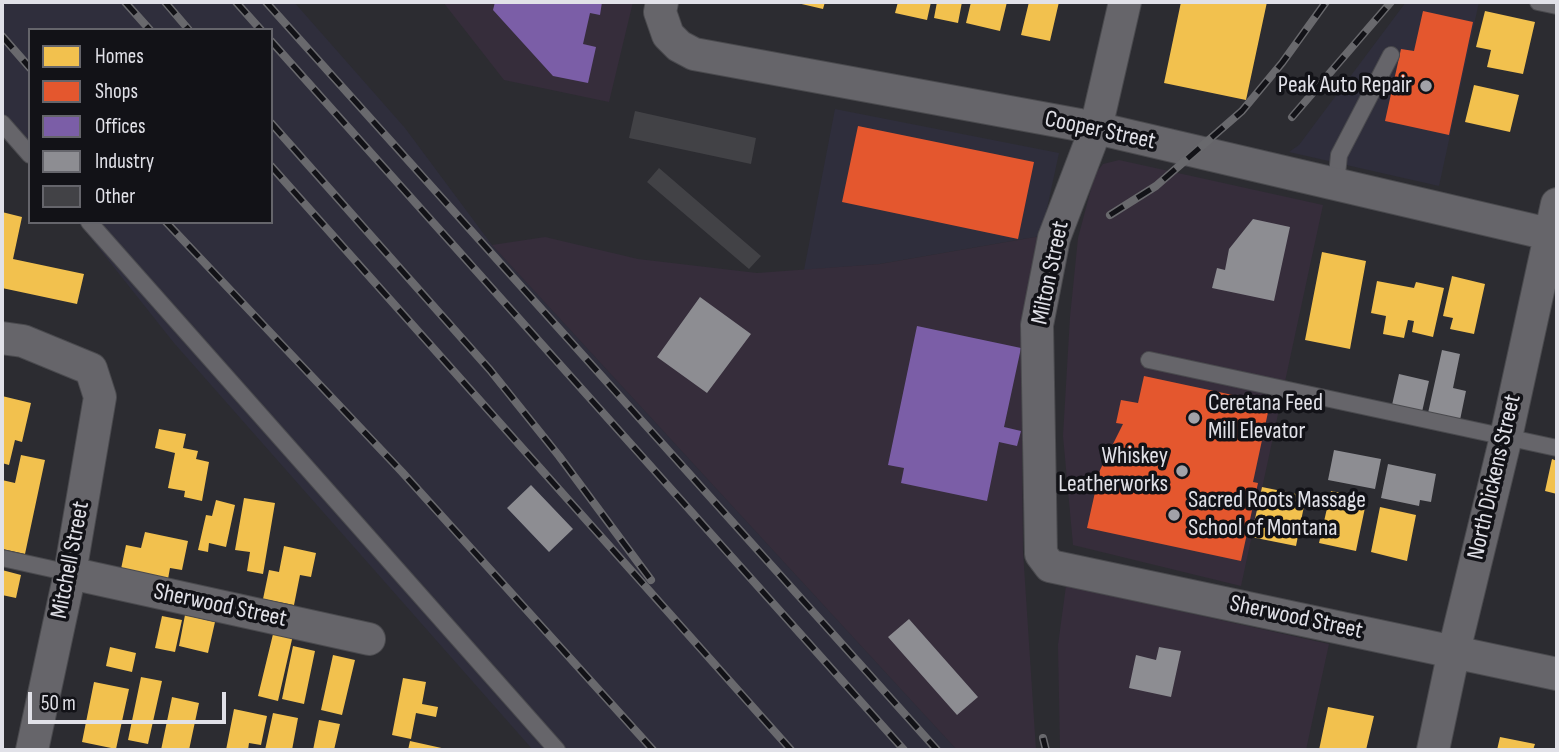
<!DOCTYPE html>
<html>
<head>
<meta charset="utf-8">
<style>
  body { margin:0 }
  #map { position:relative; width:1559px; height:752px; overflow:hidden; background:#2c2c31; font-family:"Sofia Sans Condensed",sans-serif }
  canvas { display:block }
  .frame { position:absolute; inset:0; border:4px solid #e1e1e8; pointer-events:none }
  .legend { position:absolute; left:28px; top:28px; width:245px; height:196px; box-sizing:border-box; background:#121217; border:2px solid #65656b; margin:0; padding:9px 12px; list-style:none; font-size:21px; color:#e1e1e8 }
  .legend li { display:flex; align-items:center; gap:14px; height:35px }
  .legend b { width:35px; border:2px solid #65656b }
  .scale { position:absolute; left:28px; top:692px; width:198px; height:32px; box-sizing:border-box; border:4px solid #e1e1e8; border-top:0; padding-left:9px; font-size:21px; line-height:24px; white-space:nowrap; color:#e1e1e8; -webkit-text-stroke:5px #121217; paint-order:stroke }
</style>
</head>
<body>
<div id="map">
<canvas width="1559" height="752"></canvas>
<div class="frame"></div>
<ul class="legend">
<li><b style="height:19px;background:#f2c14e"></b>Homes</li>
<li><b style="height:19px;background:#e4572e"></b>Shops</li>
<li><b style="height:19px;background:#7b5ea7"></b>Offices</li>
<li><b style="height:19px;background:#8d8d92"></b>Industry</li>
<li><b style="height:19px;background:#424246"></b>Other</li>
</ul>
<div class="scale">50 m</div>
</div>
<script>
const ctx = document.querySelector('canvas').getContext('2d');
ctx.lineJoin = 'round';
function fill(path, color) {
  ctx.fillStyle = color;
  ctx.fill(path, 'evenodd');
}
function poly(rows) {
  const path = new Path2D();
  for (const r of rows) {
    path.moveTo(r[0], r[1]);
    for (let i = 2; i < r.length; i += 2) path.lineTo(r[i], r[i + 1]);
  }
  return path;
}
function trace(path, color, width, dash) {
  ctx.strokeStyle = color;
  ctx.lineWidth = width;
  ctx.lineCap = dash ? 'butt' : 'round';
  ctx.setLineDash(dash || []);
  ctx.stroke(path);
}
function write(font, color, halo, rows, align = 'center') {
  ctx.font = font + ' "Sofia Sans Condensed",sans-serif';
  ctx.lineWidth = 7;
  ctx.setLineDash([]);
  ctx.textBaseline = 'middle';
  ctx.strokeStyle = halo;
  ctx.fillStyle = color;
  for (const [text, x, y, turn = 0] of rows) {
    ctx.save();
    ctx.translate(x, y);
    ctx.rotate((+turn || 0) * Math.PI / 180);
    ctx.textAlign = isNaN(turn) ? turn : align;
    if (halo) ctx.strokeText(text, 0, 0);
    ctx.fillText(text, 0, 0);
    ctx.restore();
  }
}
fill(poly([
  [2,2,294,2,405,128,492,245,957,750,533,750,174,343,78,222,271,222,271,30,30,30,30,161,2,125],
  [1406,2,1479,2,1439,186,1289,152,1299,145],
  [835,109,1059,153,1041,236,880,264,804,270]
]), '#2f2e3c');
fill(poly([
  [443,2,633,2,609,102,504,80],
  [1119,160,1323,205,1241,586,1073,545,1063,436,1070,317,1078,238,1095,174,1103,164],
  [1041,236,1021,322,1023,551,1036,750,957,750,492,245,545,237,638,259,757,273,880,264],
  [1066,586,1329,644,1306,750,1060,750,1058,645]
]), '#362d3b');
fill(poly([
  [793,2,825,2,823,9],
  [898,2,931,2,927,20,895,13],
  [937,2,962,2,958,23,934,18],
  [971,2,1007,2,1000,31,966,23],
  [1029,2,1059,2,1050,41,1021,35],
  [1181,2,1267,2,1246,100,1164,83],
  [1485,11,1535,22,1523,74,1487,67,1491,50,1476,47],
  [1474,85,1519,95,1510,132,1465,122],
  [2,212,22,217,13,259,84,274,77,304,2,288],
  [1322,252,1366,261,1350,349,1305,340],
  [1452,276,1485,284,1474,334,1450,329,1453,318,1443,316],
  [1377,281,1414,288,1416,282,1444,288,1433,337,1412,332,1414,321,1408,320,1404,338,1383,334,1386,316,1371,313],
  [2,396,31,403,22,442,15,440,9,465,2,463],
  [159,429,186,434,183,448,198,451,196,459,209,462,202,501,184,497,185,491,168,488,175,453,155,448],
  [21,455,45,460,25,554,2,549,2,480,15,483],
  [1552,459,1557,461,1557,494,1545,491],
  [1262,487,1306,496,1296,546,1251,537],
  [1331,491,1367,498,1356,551,1319,543],
  [244,498,275,503,263,574,247,571,250,552,235,550],
  [216,500,235,505,226,547,209,543,208,552,198,550,206,515,212,516],
  [1380,507,1416,515,1407,561,1371,552],
  [145,532,188,541,182,570,170,568,168,579,121,569,126,545,141,548],
  [284,546,316,553,311,577,300,575,294,605,263,599,269,570,279,572],
  [2,570,21,575,16,598,2,595],
  [185,615,215,622,208,653,179,646],
  [162,616,182,620,175,652,155,648],
  [274,630,293,635,278,701,258,696],
  [293,646,315,651,304,704,282,699],
  [110,647,136,653,132,672,106,666],
  [333,655,355,660,342,715,321,710],
  [141,677,162,681,148,744,128,740],
  [403,678,426,682,422,704,438,707,436,717,416,713,411,739,392,735],
  [94,682,129,689,116,749,82,742],
  [172,697,199,703,189,750,161,750],
  [1328,707,1374,716,1366,750,1319,750],
  [234,709,267,716,261,745,249,743,248,750,226,750],
  [273,713,298,718,292,750,265,750],
  [319,720,340,724,334,750,313,750],
  [1500,737,1535,744,1533,750,1497,750],
  [410,741,446,749,446,750,408,750]
]), '#f2c14e');
fill(poly([
  [1423,11,1473,22,1449,135,1385,121,1401,49,1414,51],
  [858,126,1034,162,1018,239,842,202],
  [1144,376,1270,403,1253,482,1258,483,1241,561,1087,528,1100,470,1123,424,1116,423,1121,400,1138,403]
]), '#e4572e');
fill(poly([
  [495,2,602,2,600,15,590,13,583,44,596,47,588,83,553,76,493,10],
  [917,326,1021,348,1004,427,1021,431,1017,446,999,442,987,501,901,483,904,468,888,465]
]), '#7b5ea7');
fill(poly([
  [1253,219,1290,227,1274,301,1212,288,1217,268,1225,270,1229,249],
  [700,297,751,334,707,393,657,357],
  [1442,350,1460,354,1453,388,1466,391,1460,420,1428,413],
  [1399,374,1429,381,1422,412,1392,405],
  [1334,450,1381,459,1375,489,1328,480],
  [1388,464,1436,474,1431,502,1420,500,1419,506,1381,498],
  [531,485,573,529,549,552,507,508],
  [909,619,978,697,957,715,888,637],
  [1159,647,1181,651,1171,697,1129,688,1136,655,1156,660]
]), '#8d8d92');
fill(poly([
  [635,111,756,138,751,164,629,138],
  [659,168,761,256,749,269,647,182]
]), '#424246');
const lane = poly([
  [1538,2,1557,6],
  [2,123,30,155],
  [1336,185,1339,155,1391,55],
  [89,222,557,750],
  [1149,360,1557,448],
  [2,558,70,573]
]);
const street = poly([
  [662,2,660,12,668,35,679,46,694,54,1096,128,1557,236],
  [1125,2,1096,128,1054,238,1037,325,1041,554,1050,566,1557,674],
  [2,338,23,341,91,369,100,397,70,573,32,750],
  [70,573,369,639],
  [1433,750,1454,651,1506,437,1557,204]
]);
trace(lane, '#4a4a4e', 18);
trace(street, '#4a4a4e', 34);
trace(lane, '#66656a', 16);
trace(street, '#66656a', 32);
const rail = poly([
  [125,2,150,30],
  [165,2,189,30],
  [236,2,261,30],
  [266,2,937,750],
  [2,36,30,68],
  [271,41,904,750],
  [1292,117,1391,2],
  [271,123,490,370,559,456,651,580],
  [271,166,791,750],
  [1110,215,1156,186,1242,111,1282,63,1326,2],
  [166,222,402,472,653,750],
  [1043,738,1046,750]
]);
trace(rail, '#69696d', 8);
trace(rail, '#121217', 5, [16]);
for (const [x, y, r, color] of [
  [1426,86,7,"#a2a2a8"],
  [1194,418,7,"#a2a2a8"],
  [1182,471,7,"#a2a2a8"],
  [1174,515,7,"#a2a2a8"]
]) {
  const dot = new Path2D();
  dot.arc(x, y, r, 0, 2 * Math.PI);
  ctx.fillStyle = color;
  ctx.fill(dot);
  trace(dot, '#121217', 2.5);
}
write('24px', '#e1e1e8', '#121217', [
  ["Peak Auto Repair",1412,86],
  ["Ceretana Feed",1208,404,"left"],
  ["Mill Elevator",1208,432,"left"],
  ["Whiskey",1168,457],
  ["Leatherworks",1168,485],
  ["Sacred Roots Massage",1188,501,"left"],
  ["School of Montana",1188,529,"left"]
], 'right');
write('24px', '#e1e1e8', '#121217', [
  ["Cooper Street",1100,131,12],
  ["Milton Street",1051,273,-78],
  ["North Dickens Street",1495,477,-77],
  ["Mitchell Street",71,560,-79],
  ["Sherwood Street",220,606,12],
  ["Sherwood Street",1296,618,12]
]);
</script>
</body>
</html>
